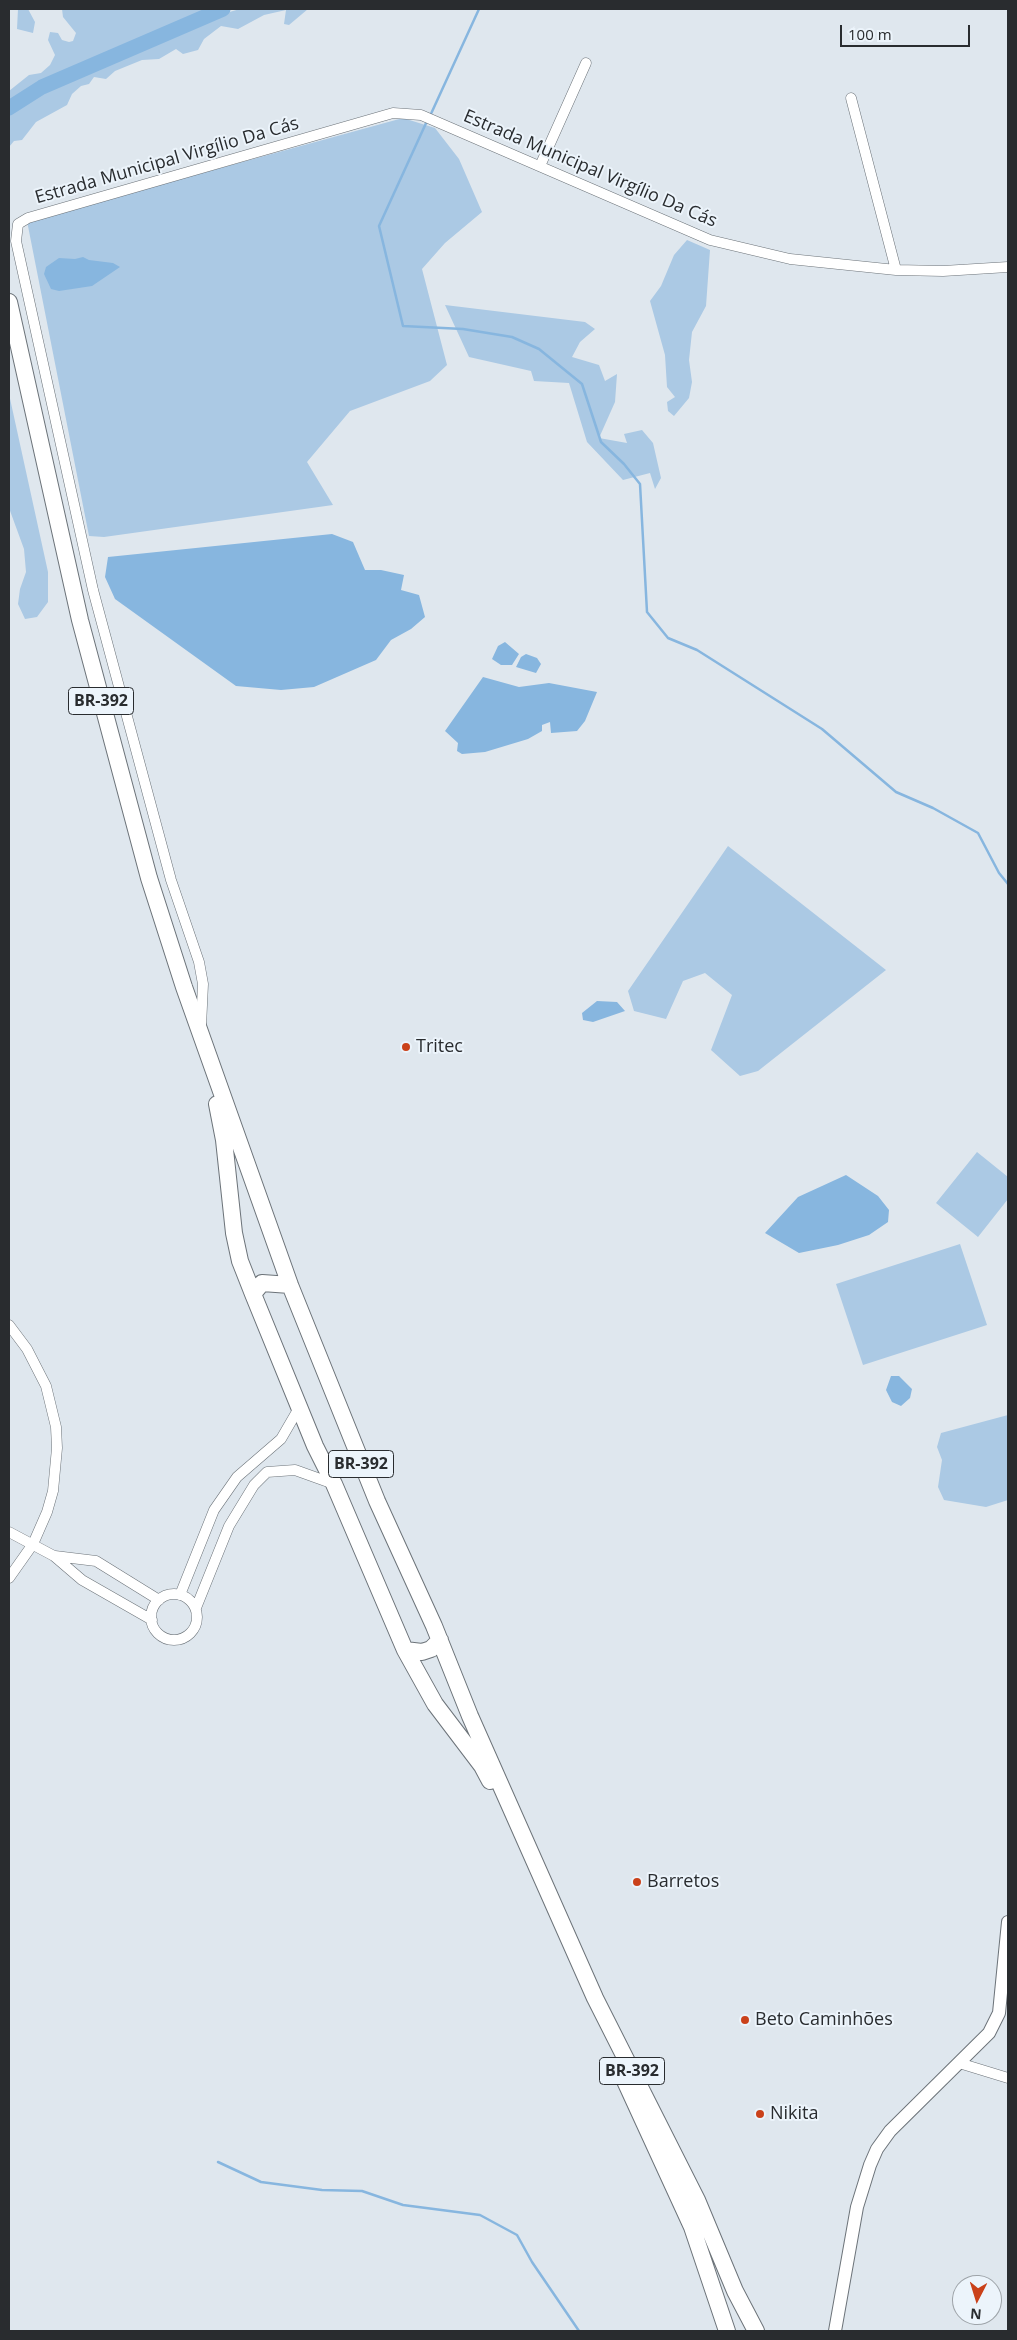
<!DOCTYPE html>
<html>
<head>
<meta charset="utf-8">
<style>
  body { margin:0 }
  #map { position:relative; width:1017px; height:2340px; overflow:hidden; background:#dfe7ee; font-family:"Open Sans",sans-serif }
  canvas { display:block }
  .frame { position:absolute; inset:0; border:10px solid #292c2f; pointer-events:none }
  .north { position:absolute; left:952px; top:2275px; width:50px; height:50px; box-sizing:border-box; background:#ecf4fb; border:1px solid #9ea4a9; border-radius:50%; rotate:185deg; font-size:14px; font-weight:700; line-height:20px; text-align:center; color:#292c2f }
  .north::after { content:''; display:block; margin:auto; width:18px; height:22px; background:#ca411a; clip-path:polygon(50% 0,100% 100%,50% 72%,0 100%) }
  .scale { position:absolute; left:840px; top:25px; width:130px; height:22px; box-sizing:border-box; border:2px solid #292c2f; border-top:0; padding-left:6px; font-size:15px; line-height:18px; white-space:nowrap; color:#292c2f; -webkit-text-stroke:4px #ecf4fb; paint-order:stroke }
</style>
</head>
<body>
<div id="map">
<canvas width="1017" height="2340"></canvas>
<div class="frame"></div>
<div class="north">N</div>
<div class="scale">100 m</div>
</div>
<script>
const ctx = document.querySelector('canvas').getContext('2d');
ctx.lineJoin = 'round';
function fill(path, color) {
  ctx.fillStyle = color;
  ctx.fill(path, 'evenodd');
}
function poly(rows) {
  const path = new Path2D();
  for (const r of rows) {
    if (r.length === 3) {
      path.moveTo(r[0] + r[2], r[1]);
      path.arc(r[0], r[1], r[2], 0, 2 * Math.PI);
      continue;
    }
    path.moveTo(r[0], r[1]);
    for (let i = 2; i < r.length; i += 2) path.lineTo(r[i], r[i + 1]);
  }
  return path;
}
function trace(path, color, width, dash) {
  ctx.strokeStyle = color;
  ctx.lineWidth = width;
  ctx.lineCap = dash ? 'butt' : 'round';
  ctx.setLineDash(dash || []);
  ctx.stroke(path);
}
function write(font, color, halo, rows, align = 'center') {
  ctx.font = font + ' "Open Sans",sans-serif';
  ctx.lineWidth = 4;
  ctx.setLineDash([]);
  ctx.textBaseline = 'middle';
  ctx.strokeStyle = halo;
  ctx.fillStyle = color;
  for (const [text, x, y, turn = 0] of rows) {
    ctx.save();
    ctx.translate(x, y);
    ctx.rotate((+turn || 0) * Math.PI / 180);
    ctx.textAlign = isNaN(turn) ? turn : align;
    if (halo) ctx.strokeText(text, 0, 0);
    ctx.fillText(text, 0, 0);
    ctx.restore();
  }
}
fill(poly([
  [18,9,28,9,35,22,33,33,17,29],
  [62,9,203,9,205,15,212,17,240,9,308,9,289,25,284,24,286,10,264,15,238,29,221,26,204,39,198,50,183,54,176,49,159,59,142,60,115,71,106,79,94,77,89,84,81,86,72,94,67,105,36,122,22,140,14,141,9,147,9,91,29,75,41,73,50,65,55,55,48,40,50,32,58,33,62,40,69,42,73,41,76,33,63,17],
  [403,118,435,128,459,159,482,212,445,243,422,269,447,365,430,381,350,411,307,462,333,505,104,537,89,536,27,221],
  [687,240,710,250,706,306,692,332,689,360,692,382,689,398,674,416,668,411,667,402,675,397,667,387,665,355,650,301,661,286,674,255],
  [445,305,585,322,595,329,580,342,572,357,599,365,605,381,617,374,615,402,599,438,627,443,624,434,642,430,653,443,661,478,655,489,650,473,623,480,587,442,569,383,534,381,531,371,469,357],
  [9,394,48,572,48,602,37,617,25,619,18,604,20,589,26,572,24,549,9,508],
  [728,846,886,970,758,1071,740,1076,711,1050,732,995,705,973,683,981,666,1019,634,1011,628,991],
  [977,1152,1008,1177,1008,1199,978,1237,936,1203],
  [960,1244,987,1325,863,1365,836,1284],
  [1008,1415,1008,1500,986,1507,944,1500,938,1487,942,1460,937,1447,941,1433]
]), '#abc9e4');
fill(poly([
  [83,257,89,260,113,263,120,267,92,286,59,291,51,289,44,274,46,267,59,258,75,259],
  [332,534,353,542,365,570,381,570,404,575,401,590,419,595,425,617,411,629,391,640,376,660,314,687,281,690,236,686,115,599,105,577,108,557],
  [505,642,519,654,512,665,501,665,492,659,498,646],
  [526,654,537,658,541,664,536,673,516,667,521,657],
  [483,677,519,687,549,683,597,692,585,721,577,731,551,733,550,722,542,725,542,731,528,739,485,752,462,754,457,751,458,743,445,731],
  [597,1001,617,1002,625,1011,593,1022,583,1020,582,1013],
  [846,1175,878,1196,889,1210,888,1222,869,1235,838,1245,799,1253,765,1233,798,1197],
  [891,1376,899,1376,912,1389,910,1398,901,1406,892,1402,886,1390]
]), '#87b6df');
trace(poly([
  [430,116,479,9],
  [427,121,379,226,403,326,463,329,512,337,539,349,582,384,601,442,624,464,640,484,647,612,668,638,697,650,822,729,896,792,933,808,978,833,999,873,1008,884],
  [218,2162,261,2182,322,2190,362,2191,403,2205,480,2215,517,2235,532,2262,579,2331]
]), '#87b6df', 2.5);
trace(poly([
  [9,108,42,87,223,9]
]), '#87b6df', 15);
const minor = poly([
  [851,98,896,270],
  [540,166,586,63],
  [201,1026,203,984,199,962,171,880,93,590,16,241,18,224,28,218,393,113,421,115,710,240,790,259,896,270,943,271,1008,267],
  [9,1325,27,1349,46,1386,56,1427,57,1448,53,1491,47,1512,33,1544,9,1578],
  [9,1532,54,1556,82,1580,152,1620],
  [55,1556,96,1561,159,1600],
  [174,1617,23],
  [180,1595,214,1510,237,1477,281,1439,299,1408],
  [196,1608,229,1526,254,1485,267,1472,295,1470,334,1484],
  [959,2063,1008,2078]
]);
const tertiary = poly([
  [835,2331,857,2207,870,2165,877,2149,890,2131,989,2033,999,2013,1008,1922]
]);
const trunk = poly([
  [9,302,80,620,149,878,184,987,290,1285,377,1501,434,1626,470,1716,595,1998,697,2200,735,2291,756,2331],
  [217,1104,224,1140,234,1233,240,1261,253,1294,315,1446,334,1484,405,1650,435,1704,482,1766,490,1781],
  [253,1294,262,1283,290,1285],
  [405,1650,422,1652,431,1649,440,1640],
  [625,2081,692,2227,727,2331]
]);
trace(minor, '#6c7379', 11);
trace(tertiary, '#6c7379', 14);
trace(trunk, '#6c7379', 18);
trace(minor, '#fff', 10);
trace(tertiary, '#fff', 12);
trace(trunk, '#fff', 16);
for (const [x, y, r, color] of [
  [406,1047,5,"#ca411a"],
  [637,1882,5,"#ca411a"],
  [745,2020,5,"#ca411a"],
  [760,2114,5,"#ca411a"]
]) {
  const dot = new Path2D();
  dot.arc(x, y, r, 0, 2 * Math.PI);
  ctx.fillStyle = color;
  ctx.fill(dot);
  trace(dot, '#ecf4fb', 2);
}
for (const [x, y, w] of [
  [101,701,65],
  [361,1464,65],
  [632,2071,65]
]) {
  const box = new Path2D();
  box.roundRect(x - w / 2, y - 13.5, w, 27, 4);
  ctx.fillStyle = '#ecf4fb';
  ctx.fill(box);
  trace(box, '#292c2f', 1);
}
write('bold 16px', '#292c2f', null, [
  ["BR-392",101,701],
  ["BR-392",361,1464],
  ["BR-392",632,2071]
]);
write('18px', '#292c2f', '#ecf4fb', [
  ["Estrada Municipal Virgílio Da Cás",167,161,-16],
  ["Estrada Municipal Virgílio Da Cás",590,169,23]
]);
write('18px', '#292c2f', '#ecf4fb', [
  ["Tritec",416,1047],
  ["Barretos",647,1882],
  ["Beto Caminhões",755,2020],
  ["Nikita",770,2114]
], 'left');
</script>
</body>
</html>
